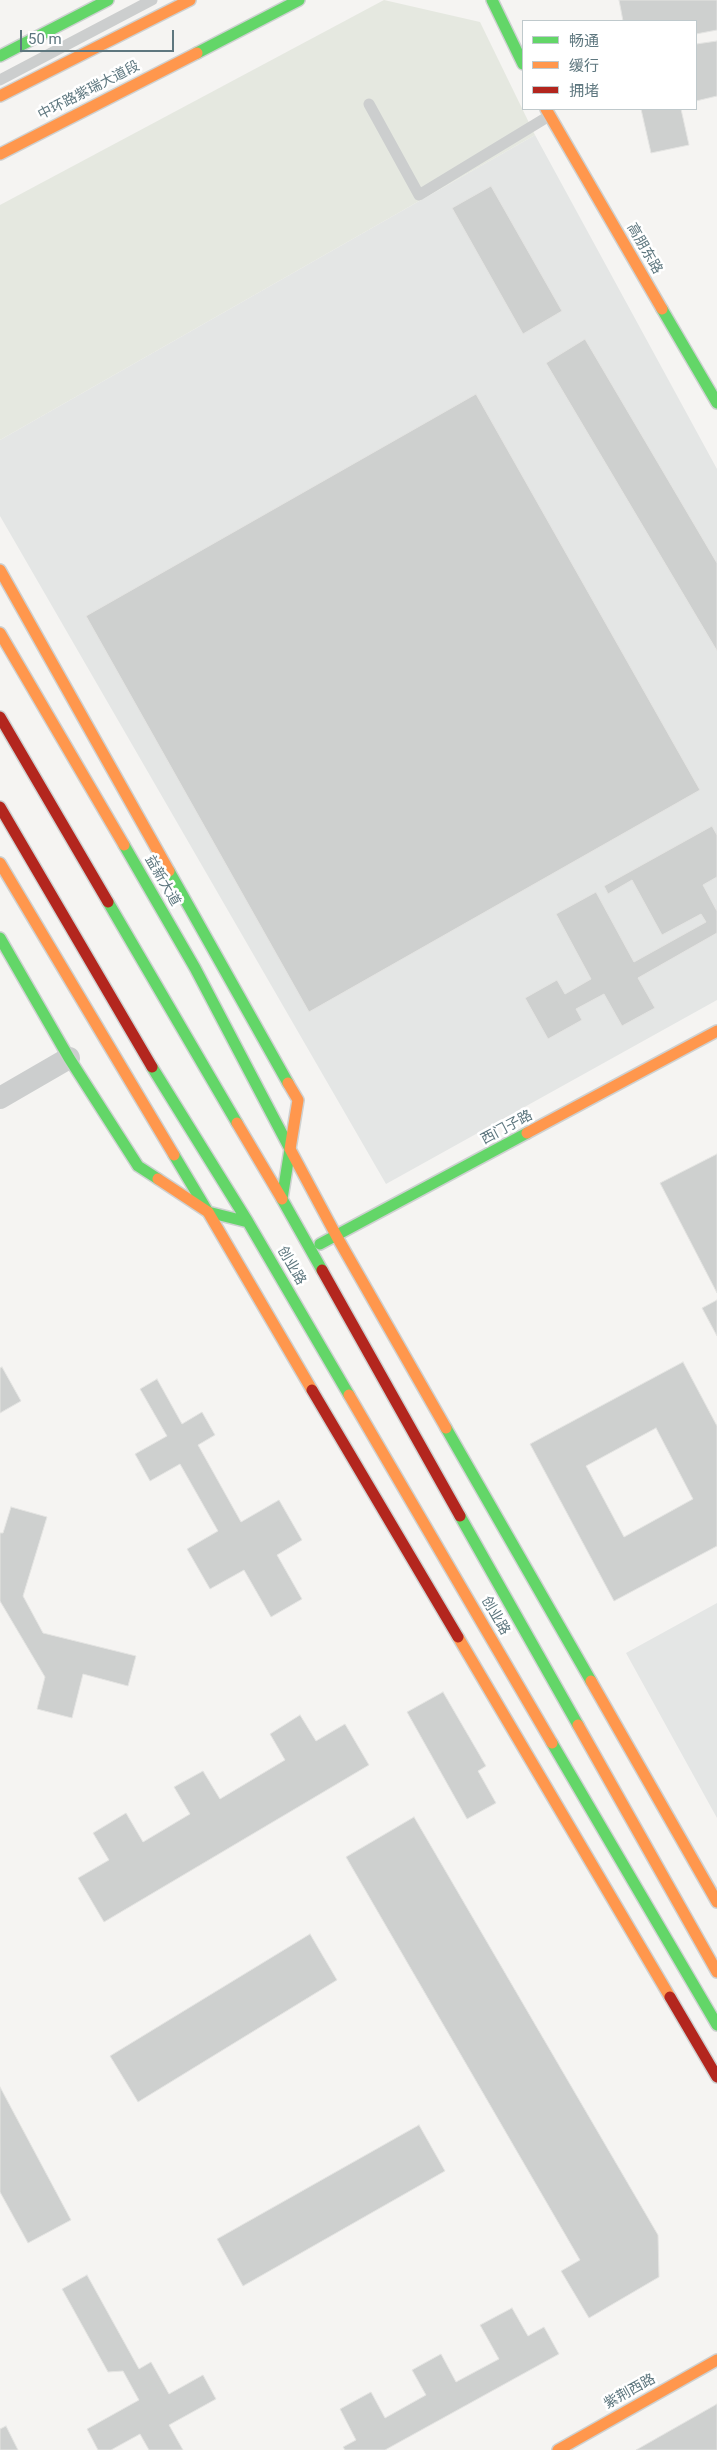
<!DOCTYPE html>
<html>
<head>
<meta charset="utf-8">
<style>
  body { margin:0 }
  #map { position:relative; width:717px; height:2450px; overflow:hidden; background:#f5f4f2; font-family:Roboto,"Noto Sans SC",sans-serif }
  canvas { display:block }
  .legend { position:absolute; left:522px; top:20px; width:175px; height:90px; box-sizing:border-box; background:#fff; border:1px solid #bfc9cc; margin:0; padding:6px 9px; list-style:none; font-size:15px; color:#5e777f }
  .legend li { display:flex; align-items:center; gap:10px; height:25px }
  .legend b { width:25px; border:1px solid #bfc9cc }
  .scale { position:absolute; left:20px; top:30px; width:154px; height:22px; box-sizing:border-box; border:2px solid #5e777f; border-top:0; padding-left:6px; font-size:15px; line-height:18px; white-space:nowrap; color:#5e777f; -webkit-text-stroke:4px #fff; paint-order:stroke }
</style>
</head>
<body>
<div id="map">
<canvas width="717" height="2450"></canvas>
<ul class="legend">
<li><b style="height:6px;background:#63d668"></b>畅通</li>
<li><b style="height:6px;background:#ff974d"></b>缓行</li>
<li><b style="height:6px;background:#b3261e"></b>拥堵</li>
</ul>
<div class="scale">50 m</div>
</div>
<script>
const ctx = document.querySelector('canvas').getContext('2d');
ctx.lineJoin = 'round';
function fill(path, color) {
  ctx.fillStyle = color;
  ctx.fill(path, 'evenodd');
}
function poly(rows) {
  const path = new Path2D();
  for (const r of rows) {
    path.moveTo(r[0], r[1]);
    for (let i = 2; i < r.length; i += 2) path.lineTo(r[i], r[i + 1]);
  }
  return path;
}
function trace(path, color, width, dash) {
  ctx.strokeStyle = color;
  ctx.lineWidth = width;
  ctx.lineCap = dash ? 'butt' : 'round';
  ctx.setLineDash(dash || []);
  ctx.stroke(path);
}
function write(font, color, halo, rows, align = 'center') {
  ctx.font = font + ' Roboto,"Noto Sans SC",sans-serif';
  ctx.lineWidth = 5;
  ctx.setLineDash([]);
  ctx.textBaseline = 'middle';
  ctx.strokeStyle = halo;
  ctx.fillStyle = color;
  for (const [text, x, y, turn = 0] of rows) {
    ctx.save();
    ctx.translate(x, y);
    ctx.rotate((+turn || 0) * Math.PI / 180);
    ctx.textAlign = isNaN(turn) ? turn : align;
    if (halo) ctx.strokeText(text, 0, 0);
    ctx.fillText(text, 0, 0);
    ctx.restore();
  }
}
fill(poly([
  [535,135,717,469,717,1000,386,1184,0,516,0,440],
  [717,1603,717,1818,626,1653]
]), '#e4e6e5');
fill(poly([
  [384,0,480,22,535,135,0,440,0,205]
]), '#e5e8e0');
const building = poly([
  [619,0,717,0,717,30,696,34,696,21,623,21,619,0],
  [717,41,717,96,696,101,696,44,717,41],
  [641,109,681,109,689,145,651,153,641,109],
  [491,186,562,311,523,334,452,208,491,186],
  [585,339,717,563,717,651,546,363,585,339],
  [476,394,700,790,309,1012,86,616,476,394],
  [712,826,717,835,717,877,703,885,717,911,717,933,638,978,655,1008,622,1026,604,994,576,1009,582,1020,548,1039,525,998,557,980,565,994,591,979,556,914,596,892,634,962,706,922,701,914,662,935,632,880,608,894,604,886,712,826],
  [717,1154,717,1293,660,1183,717,1154],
  [717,1300,717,1336,702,1308,717,1300],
  [683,1362,717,1426,717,1546,614,1601,530,1444,683,1362],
  [2,1367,21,1401,0,1413,0,1368,2,1367],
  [157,1379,182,1424,202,1412,215,1435,198,1445,241,1522,279,1500,302,1540,277,1555,302,1599,271,1617,244,1570,210,1589,187,1549,218,1531,180,1464,150,1481,135,1454,167,1436,140,1389,157,1379],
  [656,1428,693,1499,624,1537,586,1466,656,1428],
  [11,1507,47,1517,23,1596,43,1633,136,1656,128,1686,83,1674,72,1718,37,1709,45,1677,0,1601,0,1533,3,1533,11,1507],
  [443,1692,486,1766,478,1771,496,1803,467,1819,407,1712,443,1692],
  [300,1715,316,1741,345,1724,369,1765,104,1922,78,1878,109,1860,93,1833,126,1813,143,1842,190,1814,174,1787,203,1771,220,1799,285,1760,270,1734,300,1715],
  [414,1817,658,2235,659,2277,589,2318,561,2271,580,2260,346,1857,414,1817],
  [310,1934,337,1980,138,2102,110,2056,310,1934],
  [0,2087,71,2220,28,2243,0,2192,0,2087],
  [419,2125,445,2171,243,2286,217,2239,419,2125],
  [87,2275,139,2369,151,2362,169,2394,203,2375,216,2399,169,2425,183,2450,149,2450,140,2434,111,2450,98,2450,87,2429,139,2400,123,2371,108,2372,62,2289,87,2275],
  [512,2308,528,2336,544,2327,559,2354,385,2450,345,2450,343,2447,356,2440,340,2409,371,2392,385,2418,426,2395,412,2370,441,2354,456,2382,499,2359,480,2325,512,2308],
  [717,2404,717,2450,636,2450,717,2404],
  [6,2426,18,2450,0,2450,0,2429,6,2426]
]);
fill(building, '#ced0cf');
trace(building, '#e4e4e2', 1);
const fast = poly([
  [492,0,523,64],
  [197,53,299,0],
  [0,56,108,0],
  [662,309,717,403],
  [124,845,195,968,290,1149,282,1199,322,1270],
  [169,871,288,1083],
  [108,902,237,1123],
  [0,938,69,1058,138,1166,158,1179],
  [152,1067,248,1222],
  [174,1155,208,1212,248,1222,349,1395],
  [320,1244,527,1133],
  [446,1428,591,1681],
  [460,1516,578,1725],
  [552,1743,717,2025]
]);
const slow = poly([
  [0,96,190,0],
  [546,109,662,309],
  [0,154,197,53],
  [0,570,169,871],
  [0,633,124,845],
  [0,863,174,1155],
  [288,1083,298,1100,290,1149,337,1237,446,1428],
  [237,1123,282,1199],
  [527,1133,717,1031],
  [158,1179,208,1212,312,1390],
  [349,1395,552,1743],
  [458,1637,670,1997],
  [591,1681,717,1902],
  [578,1725,717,1972],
  [558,2450,717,2360]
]);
const jam = poly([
  [0,717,108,902],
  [0,807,152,1067],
  [322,1270,460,1516],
  [312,1390,458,1637],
  [670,1997,717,2077]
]);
trace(fast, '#ced1d1', 14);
trace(slow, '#ced1d1', 14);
trace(jam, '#ced1d1', 14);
trace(poly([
  [0,80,152,0],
  [369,104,419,195,549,116]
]), '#cccece', 11);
trace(poly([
  [0,1098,69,1058]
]), '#cccece', 22);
trace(fast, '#63d668', 11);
trace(slow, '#ff974d', 11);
trace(jam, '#b3261e', 11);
write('14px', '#5e777f', '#fff', [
  ["中环路紫瑞大道段",89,91,-27],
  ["高朋东路",644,249,60],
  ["益新大道",162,881,60],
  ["西门子路",507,1128,-28],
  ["创业路",291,1266,60],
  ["创业路",495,1616,60],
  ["紫荆西路",630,2392,-29]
]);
</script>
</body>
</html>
